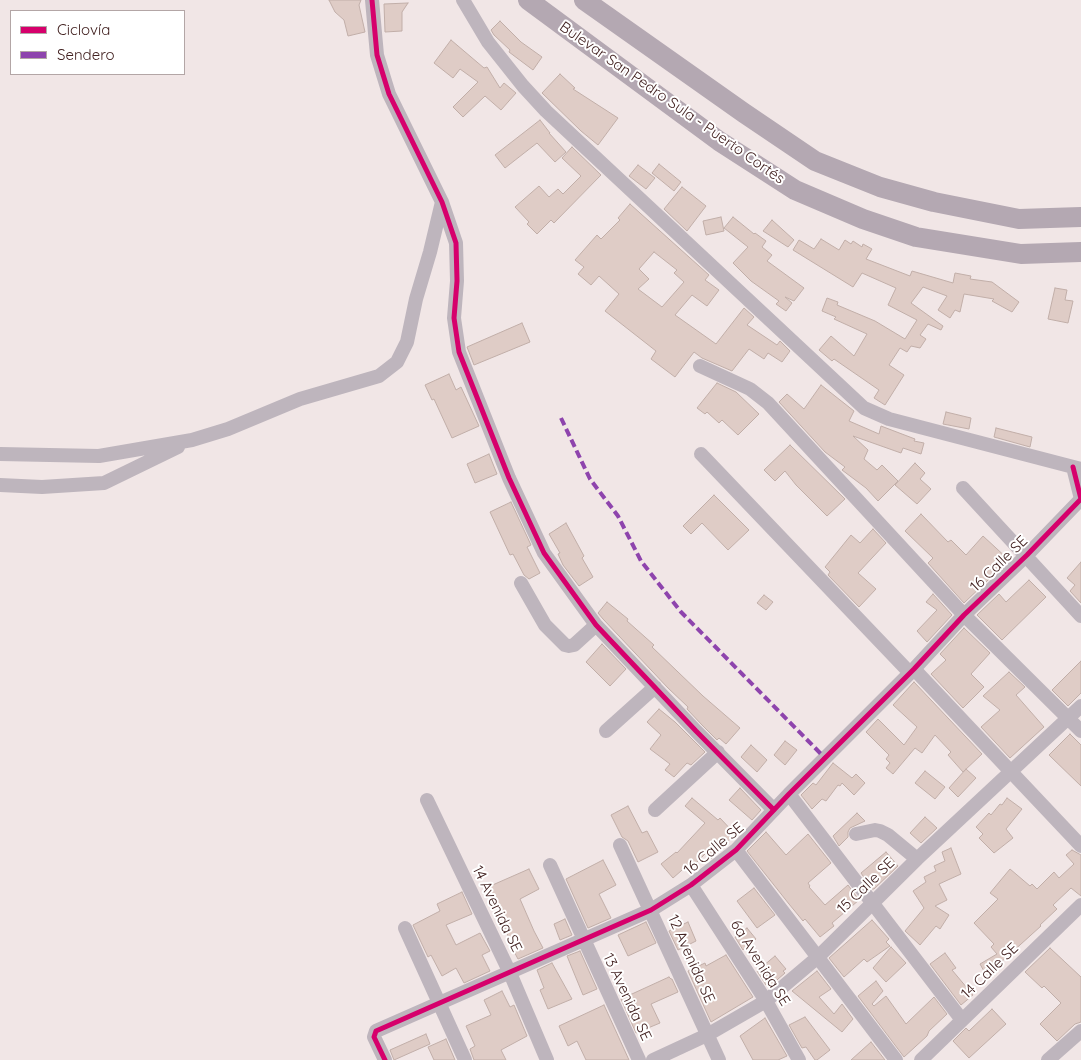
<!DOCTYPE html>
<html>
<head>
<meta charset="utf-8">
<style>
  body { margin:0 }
  #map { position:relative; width:1081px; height:1060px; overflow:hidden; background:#f1e6e6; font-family:Quicksand,sans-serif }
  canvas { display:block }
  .legend { position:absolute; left:10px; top:10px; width:175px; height:65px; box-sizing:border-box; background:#fff; border:1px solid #b3a6a6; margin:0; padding:6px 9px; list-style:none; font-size:15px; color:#422120 }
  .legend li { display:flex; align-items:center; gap:10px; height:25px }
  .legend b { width:25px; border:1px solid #b3a6a6 }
</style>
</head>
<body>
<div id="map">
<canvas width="1081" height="1060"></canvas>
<ul class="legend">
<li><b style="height:6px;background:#d6006c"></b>Ciclovía</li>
<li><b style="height:6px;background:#8e44ad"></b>Sendero</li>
</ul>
</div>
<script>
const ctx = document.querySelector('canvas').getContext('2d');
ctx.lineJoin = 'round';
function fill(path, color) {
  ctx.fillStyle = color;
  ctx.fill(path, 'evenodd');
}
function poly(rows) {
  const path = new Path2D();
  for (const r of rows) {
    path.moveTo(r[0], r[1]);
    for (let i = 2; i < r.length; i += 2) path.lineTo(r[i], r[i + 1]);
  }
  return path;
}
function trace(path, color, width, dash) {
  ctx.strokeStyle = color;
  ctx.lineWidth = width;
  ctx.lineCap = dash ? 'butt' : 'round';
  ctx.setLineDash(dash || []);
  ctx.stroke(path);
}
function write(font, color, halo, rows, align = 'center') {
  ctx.font = font + ' Quicksand,sans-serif';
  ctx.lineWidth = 4;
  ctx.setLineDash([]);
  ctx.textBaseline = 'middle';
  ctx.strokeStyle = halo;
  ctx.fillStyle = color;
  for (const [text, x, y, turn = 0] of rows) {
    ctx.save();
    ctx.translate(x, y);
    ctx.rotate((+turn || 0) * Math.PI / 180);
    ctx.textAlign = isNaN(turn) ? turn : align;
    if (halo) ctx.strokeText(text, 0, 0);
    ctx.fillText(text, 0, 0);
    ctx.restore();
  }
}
const building = poly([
  [329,0,361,0,359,5,365,32,348,36,344,20,335,12,329,0],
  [408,3,402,12,402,31,385,32,384,4,408,3],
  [500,21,521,42,542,57,533,70,509,52,510,50,494,35,491,30,500,21],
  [451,40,484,68,487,67,500,88,504,83,516,93,501,110,485,96,463,117,453,107,478,82,460,69,453,78,434,63,451,40],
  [560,74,575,88,573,89,618,118,598,145,581,131,542,93,560,74],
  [540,120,550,133,549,133,566,152,555,162,537,143,505,168,495,155,540,120],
  [572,147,601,175,554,223,551,220,537,234,527,224,529,222,515,207,539,186,549,197,558,189,563,194,581,176,562,158,572,147],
  [659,164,681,182,674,191,652,173,659,164],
  [638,165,655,178,646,189,629,176,638,165],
  [682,187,706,206,687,231,664,209,682,187],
  [630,204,709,275,705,280,719,290,707,306,692,295,675,315,716,344,744,308,754,317,747,325,777,345,780,341,790,351,782,362,768,353,764,359,749,349,732,371,702,358,694,352,675,377,651,359,656,351,605,311,619,294,599,276,591,285,578,274,584,267,575,260,597,235,601,239,620,220,618,218,630,204],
  [654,252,677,270,674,273,684,282,662,307,638,289,649,279,639,269,654,252],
  [721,217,724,231,706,235,703,221,721,217],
  [733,217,754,234,755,233,766,241,762,247,772,255,767,261,804,288,794,301,785,297,792,303,786,311,776,304,779,301,751,281,733,263,748,247,724,228,733,217],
  [772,220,794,240,788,247,763,231,772,220],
  [821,239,839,250,845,240,851,244,853,241,862,247,863,244,872,249,866,259,910,276,912,271,953,283,955,273,971,276,970,279,992,282,1019,302,1012,312,992,301,994,299,964,294,960,312,955,310,950,318,938,310,947,296,923,287,911,303,943,326,941,330,928,324,920,335,926,339,920,348,911,346,907,352,900,348,889,365,904,375,885,405,874,398,879,390,834,359,832,361,819,350,831,336,854,356,867,334,834,319,836,317,822,311,827,298,838,302,837,305,875,321,905,339,917,320,888,305,896,288,862,273,853,287,793,250,799,240,814,249,821,239],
  [1055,288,1067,290,1065,300,1073,301,1068,323,1048,319,1055,288],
  [522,323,530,342,474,365,467,347,522,323],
  [449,374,456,390,461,387,479,426,452,438,434,399,432,400,425,385,449,374],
  [717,383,736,392,759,414,738,435,722,420,719,423,707,412,705,414,697,408,717,383],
  [821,385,854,411,849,421,879,434,881,426,915,439,914,441,924,443,921,454,903,448,901,453,853,436,868,450,864,459,877,470,882,465,898,481,878,501,866,488,842,470,845,467,825,452,779,402,787,394,804,409,821,385],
  [946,412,971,418,969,429,943,424,946,412],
  [996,428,1032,437,1030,447,994,437,996,428],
  [790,445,845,499,827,516,796,485,785,471,775,481,764,470,790,445],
  [489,454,497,474,475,483,467,464,489,454],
  [915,463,925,473,920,479,931,489,917,504,895,485,915,463],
  [714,495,749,530,728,550,702,523,691,534,683,526,714,495],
  [511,502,531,545,527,547,540,573,529,579,524,575,513,554,510,555,490,512,511,502],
  [921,514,948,542,951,540,966,555,983,536,1009,560,964,603,928,563,933,558,905,531,921,514],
  [566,523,584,556,582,558,593,577,579,586,563,565,558,554,560,553,549,534,566,523],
  [873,529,886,543,858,573,876,589,859,607,828,575,830,572,825,567,851,535,860,543,873,529],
  [1081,562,1081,603,1070,591,1075,585,1067,578,1081,562],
  [1029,580,1046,597,1002,640,977,615,999,594,1006,602,1029,580],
  [933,594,952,615,927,642,917,631,937,610,926,602,933,594],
  [764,595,773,602,766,610,757,603,764,595],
  [607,602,628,619,627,621,654,645,652,647,703,696,740,728,726,744,719,738,717,740,702,725,687,709,688,707,668,688,603,619,598,613,607,602],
  [964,628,990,653,971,674,984,687,963,708,931,674,946,660,940,654,964,628],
  [602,644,626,669,610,686,586,662,602,644],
  [1081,661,1081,693,1068,706,1052,690,1081,661],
  [1009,672,1025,687,1016,695,1044,727,1010,758,981,727,1000,710,983,696,1009,672],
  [914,682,982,754,963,772,948,755,951,752,935,735,922,753,915,748,893,774,886,768,890,763,886,759,889,755,866,732,878,719,904,745,917,727,893,705,914,682],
  [659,709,675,722,705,752,691,765,687,763,674,777,665,770,670,764,650,749,661,735,647,722,659,709],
  [1070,734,1081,745,1081,786,1049,755,1070,734],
  [785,741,797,750,785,765,774,755,785,741],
  [751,745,767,760,757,772,741,757,751,745],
  [833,763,852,778,856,774,865,783,854,795,842,783,840,786,838,785,826,801,822,799,812,809,801,795,813,783,816,785,833,763],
  [966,769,976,778,958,797,949,788,966,769],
  [925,771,945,787,935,799,915,783,925,771],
  [740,788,761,810,752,820,729,800,740,788],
  [692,798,718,820,720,818,735,834,711,859,706,853,693,866,690,863,673,878,661,864,676,852,677,853,705,823,685,806,692,798],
  [1007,798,1022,809,1006,829,1013,838,994,853,979,838,983,834,976,827,989,813,991,815,1000,804,1002,805,1007,798],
  [628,806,642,833,647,831,658,852,638,862,628,841,622,837,611,815,628,806],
  [857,813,865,821,850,828,848,832,848,837,839,846,833,836,857,813],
  [925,817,937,828,921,843,910,833,925,817],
  [766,832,786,855,808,834,831,863,808,883,810,886,809,887,825,905,848,885,859,900,832,923,834,926,820,937,805,919,803,921,789,904,747,851,766,832],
  [951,848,961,874,939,884,947,900,935,906,949,915,940,929,936,926,920,945,905,931,924,908,913,891,926,882,924,877,936,871,934,866,945,861,942,852,951,848],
  [1072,850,1081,855,1081,896,1071,888,1053,905,1057,909,1040,925,1041,926,1000,963,1001,965,985,973,980,964,997,954,991,947,994,944,974,923,998,899,990,893,1010,869,1030,886,1032,884,1037,889,1054,872,1059,878,1074,864,1066,855,1072,850],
  [886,852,898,866,874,889,872,889,861,873,886,852],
  [603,860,616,885,599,894,611,918,588,928,566,879,603,860],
  [529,869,539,889,520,899,534,931,543,948,518,959,510,944,512,944,504,927,508,925,488,887,529,869],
  [754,888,775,915,757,928,737,901,754,888],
  [462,892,472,914,446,925,456,945,480,933,490,951,482,955,490,971,464,983,456,968,442,976,431,955,428,957,413,925,440,911,437,904,462,892],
  [565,919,572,935,560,940,554,924,565,919],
  [872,920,889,939,886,942,890,946,867,962,864,959,844,977,829,958,872,920],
  [646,922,656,943,628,956,618,935,646,922],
  [688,922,696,941,678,950,669,931,688,922],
  [747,928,756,939,743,950,735,937,747,928],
  [891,947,906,963,886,982,873,968,891,947],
  [1050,948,1081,977,1081,1022,1075,1024,1057,1041,1040,1024,1061,1003,1044,986,1042,988,1025,972,1050,948],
  [580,951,597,989,583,995,567,956,580,951],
  [945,953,956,968,952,970,973,995,961,1005,930,964,945,953],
  [726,955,753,997,711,1022,688,971,705,963,706,966,726,955],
  [775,956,786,969,783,971,785,973,770,986,768,983,766,985,757,971,775,956],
  [552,963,572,999,548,1009,540,990,544,988,537,970,552,963],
  [817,971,831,989,819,997,834,1014,842,1004,853,1019,842,1032,792,991,817,971],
  [669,977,671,979,672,979,678,992,651,1004,660,1023,636,1033,621,999,669,977],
  [876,981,883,991,872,1004,874,1006,886,996,906,1024,934,997,947,1014,929,1031,927,1036,904,1057,858,996,876,981],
  [502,991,510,1007,514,1005,527,1036,501,1050,506,1060,474,1060,470,1049,475,1046,466,1026,491,1015,484,1000,502,991],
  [604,1005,629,1060,586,1060,577,1041,568,1046,559,1026,604,1005],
  [992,1009,1006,1024,969,1058,953,1041,966,1028,969,1031,992,1009],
  [805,1017,830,1050,817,1060,815,1060,806,1047,802,1048,789,1025,805,1017],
  [765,1018,787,1056,778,1060,753,1060,740,1036,765,1018],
  [426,1034,430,1044,394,1060,390,1050,426,1034],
  [446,1039,455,1060,434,1060,428,1047,446,1039],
  [871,1042,885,1060,851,1060,871,1042]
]);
fill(building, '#dfccc6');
trace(building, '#c1aea8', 1);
trace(poly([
  [372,0,377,55,389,94,442,202,456,243,457,281,454,318,459,352,509,478,544,553,596,625,696,731,774,810],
  [463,0,488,42,523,86,546,111,864,408,889,419,1081,469],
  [700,366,750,389,768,403,964,615,1081,731],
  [0,454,99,456,192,440,228,429,300,399,379,376,397,362,407,342,416,299,430,252,442,202],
  [701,454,910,673],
  [0,485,42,487,104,483,178,447],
  [963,488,1081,616],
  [521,583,545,625,565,645,569,646,574,645,596,625],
  [914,669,1081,846],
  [606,731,655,687],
  [789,794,962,1020],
  [427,800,510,973,547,1060],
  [655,810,718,752],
  [856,834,875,830,880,831,888,835,917,859],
  [620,845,719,1060],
  [736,850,896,1060],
  [550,865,639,1060],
  [691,885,766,1001,799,1060],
  [405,928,465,1060],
  [385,1060,374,1037,376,1031,651,910,691,885,736,850,789,794,914,669,964,615,1027,555,1081,499,1073,467],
  [653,1060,707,1035,766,1001,818,957,917,859,1081,706],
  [921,1060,1081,905],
  [1048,1060,1081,1031]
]), '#beb5bd', 14);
trace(poly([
  [528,0,719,141,795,190,863,219,916,237,1021,254,1081,252],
  [584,0,744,113,815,161,880,187,934,202,1019,219,1081,217]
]), '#b4a8b2', 20);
trace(poly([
  [561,418,590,479,618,516,641,561,681,612,825,758]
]), '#8e44ad', 4, [8, 4]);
trace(poly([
  [372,0,377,55,389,94,442,202,456,243,457,281,454,318,459,352,509,478,544,553,596,625,696,731,774,810],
  [385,1060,374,1037,376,1031,651,910,691,885,736,850,789,794,914,669,964,615,1027,555,1081,499,1073,467]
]), '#d6006c', 5);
write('15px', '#422120', '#fff', [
  ["Bulevar San Pedro Sula - Puerto Cortés",672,103,35],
  ["16 Calle SE",999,564,-44],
  ["16 Calle SE",714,849,-40],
  ["15 Calle SE",866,886,-44],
  ["14 Avenida SE",497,909,64],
  ["12 Avenida SE",691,959,66],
  ["6a Avenida SE",760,963,58],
  ["14 Calle SE",990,971,-44],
  ["13 Avenida SE",627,997,65]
]);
</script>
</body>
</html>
